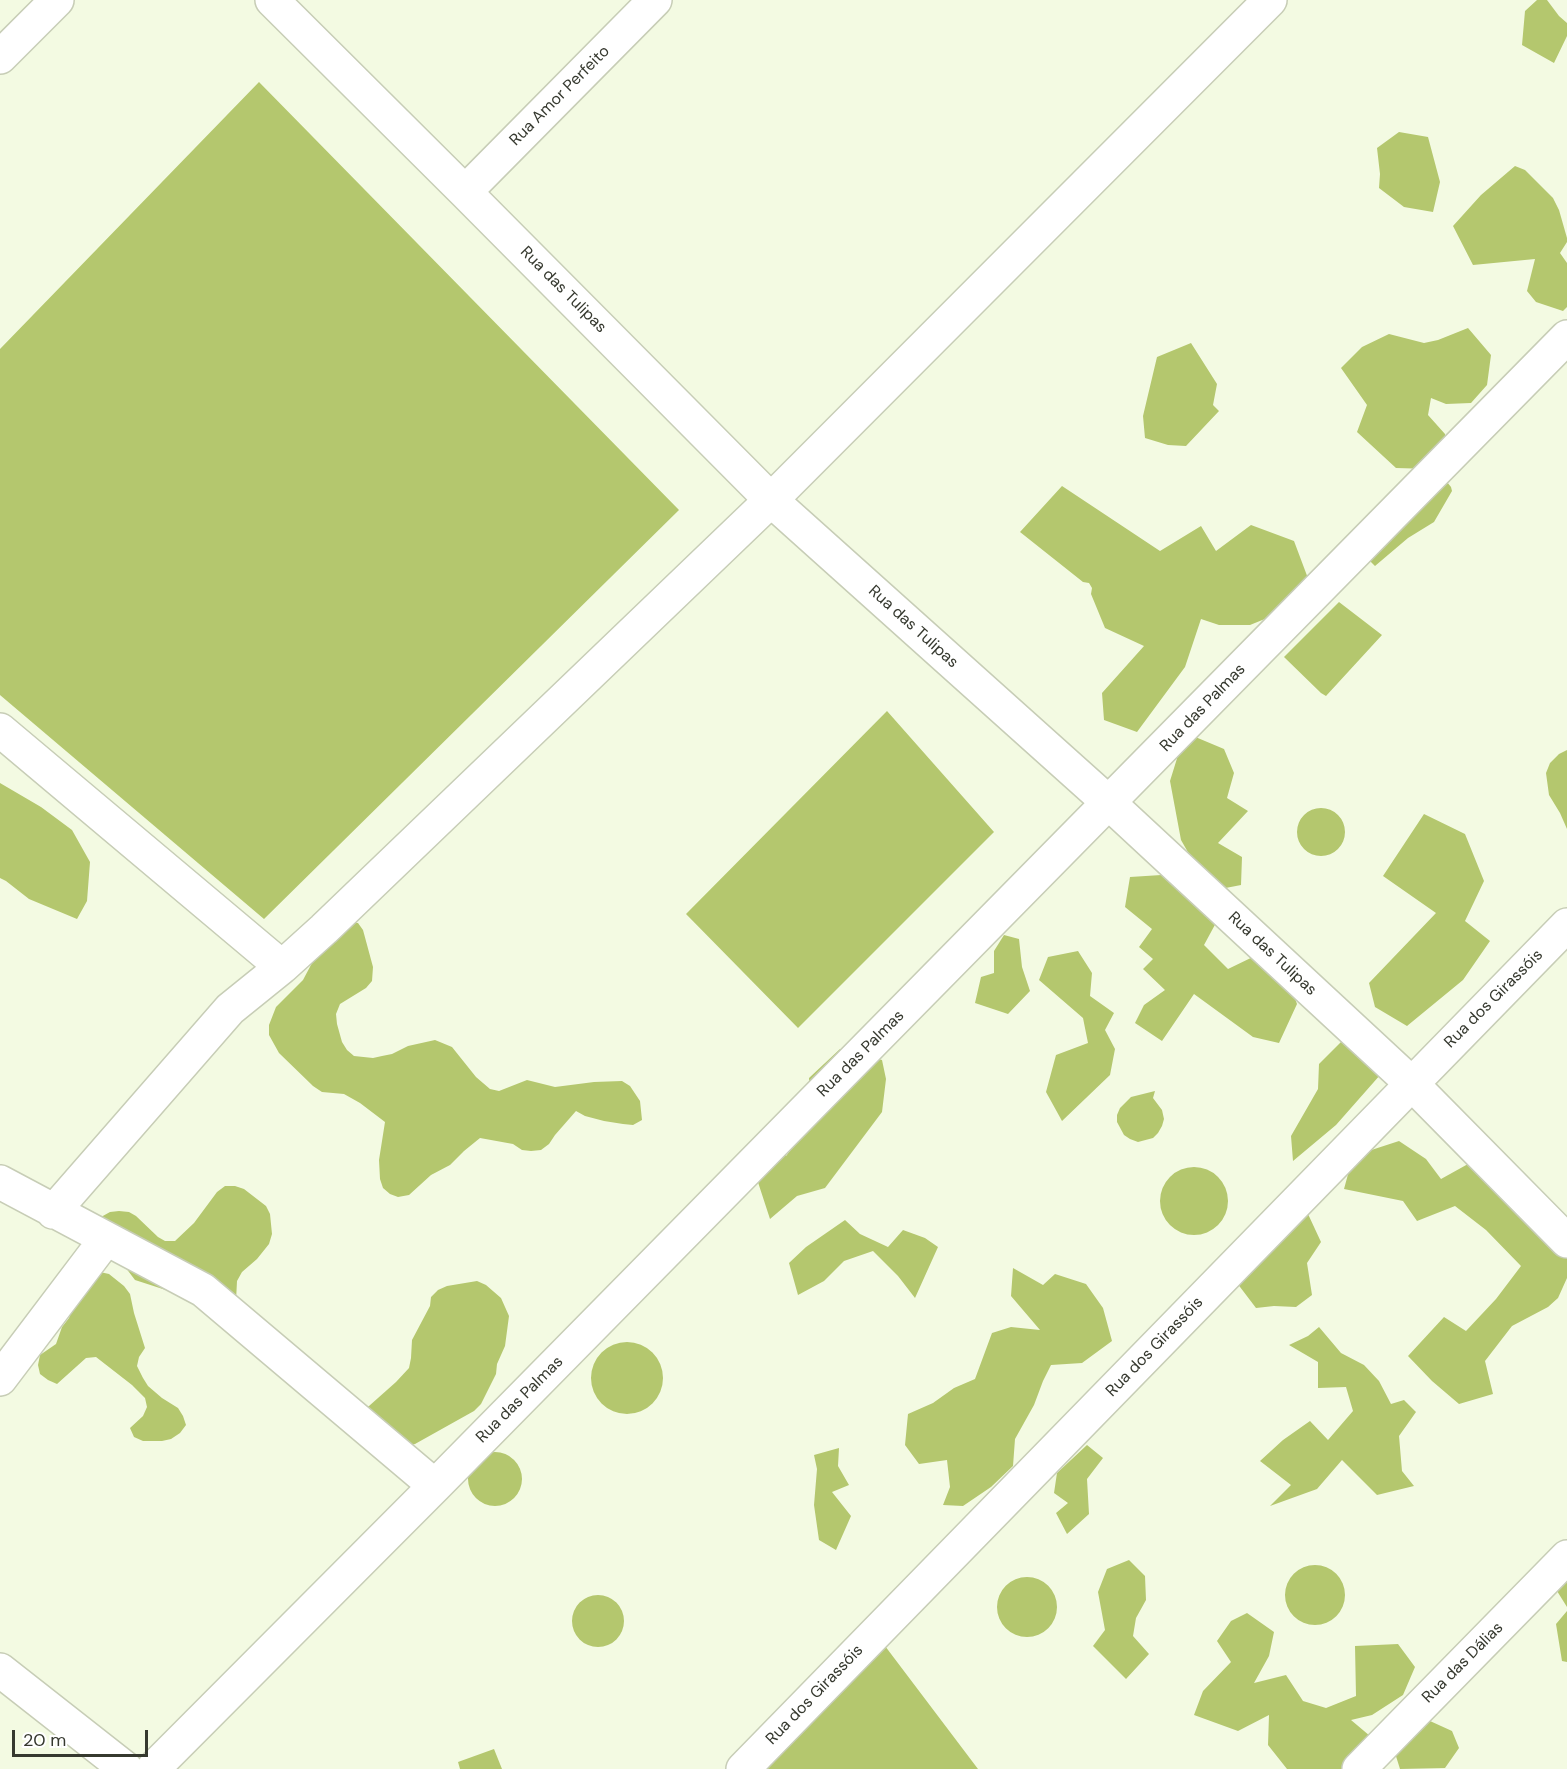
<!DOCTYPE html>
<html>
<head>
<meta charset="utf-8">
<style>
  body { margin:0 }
  #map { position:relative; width:1567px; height:1769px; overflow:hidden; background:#f3fae2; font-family:"DM Sans",sans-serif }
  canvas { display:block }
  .scale { position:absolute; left:12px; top:1730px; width:136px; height:27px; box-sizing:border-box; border:3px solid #36392f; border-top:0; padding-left:8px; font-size:18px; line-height:21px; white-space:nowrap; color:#36392f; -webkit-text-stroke:4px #fff; paint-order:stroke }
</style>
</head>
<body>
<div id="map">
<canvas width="1567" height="1769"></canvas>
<div class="scale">20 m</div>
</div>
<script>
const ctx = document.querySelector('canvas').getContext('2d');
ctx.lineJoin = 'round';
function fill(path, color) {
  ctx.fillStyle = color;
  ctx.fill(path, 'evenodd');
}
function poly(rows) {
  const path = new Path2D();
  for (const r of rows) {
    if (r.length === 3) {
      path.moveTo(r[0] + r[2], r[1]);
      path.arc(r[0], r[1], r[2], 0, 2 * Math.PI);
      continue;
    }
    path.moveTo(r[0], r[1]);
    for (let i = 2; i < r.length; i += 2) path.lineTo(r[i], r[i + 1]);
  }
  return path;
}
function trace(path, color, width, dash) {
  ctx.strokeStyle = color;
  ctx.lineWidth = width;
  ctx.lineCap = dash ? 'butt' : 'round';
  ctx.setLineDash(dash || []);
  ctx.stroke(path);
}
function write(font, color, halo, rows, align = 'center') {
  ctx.font = font + ' "DM Sans",sans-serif';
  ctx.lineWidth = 5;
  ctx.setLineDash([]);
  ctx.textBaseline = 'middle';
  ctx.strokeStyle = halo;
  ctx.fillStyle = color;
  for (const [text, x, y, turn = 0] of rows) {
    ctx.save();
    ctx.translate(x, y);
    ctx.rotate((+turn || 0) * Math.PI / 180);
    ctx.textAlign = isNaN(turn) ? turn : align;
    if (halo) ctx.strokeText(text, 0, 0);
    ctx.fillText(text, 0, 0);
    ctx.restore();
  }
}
fill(poly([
  [1537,0,1547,0,1559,16,1567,23,1567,36,1554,63,1522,45,1525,11],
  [259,82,679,510,264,919,0,695,0,349],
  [1399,132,1428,137,1440,182,1433,212,1404,207,1379,188,1380,174,1377,148],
  [1515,166,1525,170,1553,198,1559,210,1567,238,1567,242,1560,253,1567,263,1567,307,1563,311,1536,302,1527,291,1535,259,1473,265,1453,226,1481,195],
  [1468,328,1491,355,1487,385,1471,403,1446,404,1431,398,1428,415,1445,434,1446,455,1431,469,1396,468,1357,432,1367,405,1341,368,1362,347,1389,334,1424,343,1438,340],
  [1191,343,1217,384,1213,405,1219,411,1186,446,1168,445,1145,438,1143,416,1157,357],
  [1447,482,1451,487,1452,491,1434,522,1408,538,1375,566,1369,560],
  [1062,486,1160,551,1201,526,1216,551,1251,525,1294,541,1309,581,1287,610,1250,625,1219,625,1201,619,1185,667,1137,732,1104,720,1102,693,1144,646,1105,628,1091,594,1092,588,1089,583,1083,582,1020,532],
  [1339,602,1382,635,1326,696,1321,693,1284,657],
  [887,711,994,832,798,1028,686,914],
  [1193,736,1224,749,1234,773,1227,798,1248,811,1218,843,1242,857,1241,885,1205,892,1197,868,1181,840,1170,781,1179,752],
  [1567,750,1567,829,1560,813,1549,795,1546,773,1550,763,1559,754],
  [0,783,41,807,72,830,90,862,87,901,77,919,29,899,6,881,0,878],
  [1321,832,24],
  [1424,814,1465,834,1484,881,1465,921,1490,941,1463,980,1407,1026,1375,1007,1369,983,1436,913,1383,876],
  [1177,874,1217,921,1204,945,1228,969,1259,954,1287,976,1297,1004,1279,1043,1253,1037,1194,994,1162,1041,1135,1023,1144,1005,1165,990,1143,969,1153,959,1139,947,1152,929,1125,907,1130,877],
  [349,922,358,923,363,930,373,967,372,981,366,988,340,1004,336,1014,337,1024,342,1042,347,1050,354,1056,373,1058,382,1056,392,1054,408,1046,435,1040,452,1047,476,1077,490,1089,499,1091,527,1080,555,1087,594,1082,622,1081,630,1086,640,1101,642,1120,633,1125,623,1124,604,1121,585,1116,576,1111,555,1135,549,1144,541,1150,531,1151,522,1150,513,1144,480,1138,464,1151,450,1165,431,1175,409,1195,398,1197,390,1194,383,1188,380,1179,379,1160,385,1122,360,1103,344,1094,322,1092,313,1086,279,1053,269,1035,269,1025,276,1007,303,980,321,946],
  [1004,935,1019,939,1022,967,1030,991,1008,1014,975,1003,981,977,994,973,994,951],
  [1078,951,1092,973,1090,996,1114,1013,1105,1030,1115,1049,1110,1075,1062,1121,1046,1092,1056,1055,1088,1043,1083,1018,1039,980,1048,957],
  [1346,1037,1388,1066,1336,1125,1293,1161,1291,1136,1318,1089,1319,1064],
  [840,1049,882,1060,886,1079,882,1112,825,1188,797,1196,770,1219,754,1170,781,1146,786,1156,812,1122,809,1078],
  [1155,1091,1153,1098,1162,1110,1164,1119,1162,1126,1158,1133,1153,1138,1138,1142,1130,1139,1124,1135,1117,1122,1117,1115,1120,1108,1131,1097],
  [1399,1141,1426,1159,1441,1179,1468,1164,1512,1209,1567,1256,1567,1278,1558,1298,1548,1307,1512,1326,1485,1361,1493,1394,1459,1404,1432,1381,1408,1356,1444,1317,1466,1331,1496,1299,1521,1266,1486,1230,1455,1206,1417,1221,1403,1201,1344,1189,1353,1156],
  [1194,1201,34],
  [225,1186,235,1186,244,1189,266,1206,270,1214,272,1234,269,1244,257,1259,242,1272,237,1281,236,1301,211,1314,172,1292,135,1280,104,1239,101,1230,101,1217,110,1212,119,1211,129,1212,136,1216,158,1237,165,1241,175,1241,194,1223,217,1192],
  [1308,1214,1321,1242,1307,1263,1312,1295,1296,1307,1274,1306,1256,1308,1237,1283,1272,1234],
  [845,1220,860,1234,888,1247,903,1230,925,1238,938,1247,915,1298,898,1276,873,1251,844,1261,824,1281,798,1295,789,1263,806,1247],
  [1013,1268,1043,1285,1055,1274,1086,1284,1103,1308,1112,1341,1082,1363,1051,1365,1043,1381,1034,1405,1015,1439,1013,1466,991,1487,963,1506,943,1505,950,1487,947,1460,919,1464,905,1445,908,1414,933,1403,954,1388,975,1379,992,1333,1011,1327,1040,1330,1011,1296],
  [100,1272,109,1274,124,1286,130,1294,134,1313,145,1348,139,1357,137,1366,143,1378,148,1386,162,1398,178,1408,183,1416,186,1425,180,1433,171,1439,162,1441,143,1441,134,1437,130,1428,143,1416,147,1407,145,1398,132,1385,96,1357,86,1358,57,1384,48,1380,40,1374,38,1365,40,1355,56,1344,62,1327,69,1318,76,1300],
  [477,1281,486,1285,501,1298,509,1316,505,1346,497,1364,496,1374,481,1404,474,1411,415,1444,401,1448,360,1410,369,1406,396,1382,409,1368,411,1358,412,1340,430,1306,431,1297,438,1290,447,1286],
  [1319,1327,1341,1353,1364,1365,1379,1381,1391,1404,1404,1400,1416,1412,1399,1436,1402,1471,1414,1486,1377,1495,1342,1460,1317,1489,1270,1506,1291,1485,1260,1461,1283,1440,1310,1421,1328,1440,1353,1411,1346,1387,1318,1388,1318,1362,1289,1345,1308,1336],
  [627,1378,36],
  [1087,1445,1103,1458,1087,1479,1089,1514,1067,1534,1056,1513,1068,1503,1054,1493,1057,1473],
  [839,1448,838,1466,849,1485,832,1492,851,1516,836,1550,819,1540,814,1505,817,1469,814,1455],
  [495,1479,27],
  [1129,1560,1145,1576,1146,1600,1136,1618,1133,1636,1149,1654,1126,1679,1093,1646,1105,1630,1098,1592,1107,1569],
  [1315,1595,30],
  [1567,1573,1567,1607,1557,1591],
  [1027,1607,30],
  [598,1621,26],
  [1567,1611,1567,1662,1562,1661,1556,1624],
  [1247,1613,1274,1632,1269,1656,1254,1683,1286,1675,1303,1701,1326,1708,1356,1696,1355,1646,1398,1644,1415,1667,1403,1695,1372,1715,1351,1720,1370,1736,1347,1769,1287,1769,1268,1745,1269,1715,1238,1731,1194,1715,1203,1691,1231,1662,1217,1641,1231,1621],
  [882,1642,978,1769,762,1769],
  [1430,1721,1452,1731,1459,1748,1445,1768,1400,1769,1395,1753,1409,1734],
  [494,1749,502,1769,460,1769,458,1762]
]), '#b4c76e');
const minor = poly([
  [272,0,465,192,771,500,1109,803,1411,1083,1567,1241],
  [0,57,57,0],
  [465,192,655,0],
  [0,730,282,967],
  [0,1182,203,1290,435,1486],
  [53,1212,230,1009,282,967,324,929,771,500,1270,0],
  [0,1379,106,1239],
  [0,1670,126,1769],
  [153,1769,435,1486,1567,337],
  [743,1769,1567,925],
  [1359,1769,1567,1557]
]);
trace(minor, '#c7cdb6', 36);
trace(minor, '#fff', 33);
write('16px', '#36392f', '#fff', [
  ["Rua Amor Perfeito",560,96,-45],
  ["Rua das Tulipas",563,290,45],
  ["Rua das Tulipas",913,627,42],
  ["Rua das Palmas",1203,708,-46],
  ["Rua das Tulipas",1272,954,43],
  ["Rua dos Girassóis",1494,999,-45],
  ["Rua das Palmas",861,1054,-45],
  ["Rua dos Girassóis",1155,1347,-46],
  ["Rua das Palmas",520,1400,-45],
  ["Rua das Dálias",1463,1663,-45],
  ["Rua dos Girassóis",815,1695,-46]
]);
</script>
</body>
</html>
